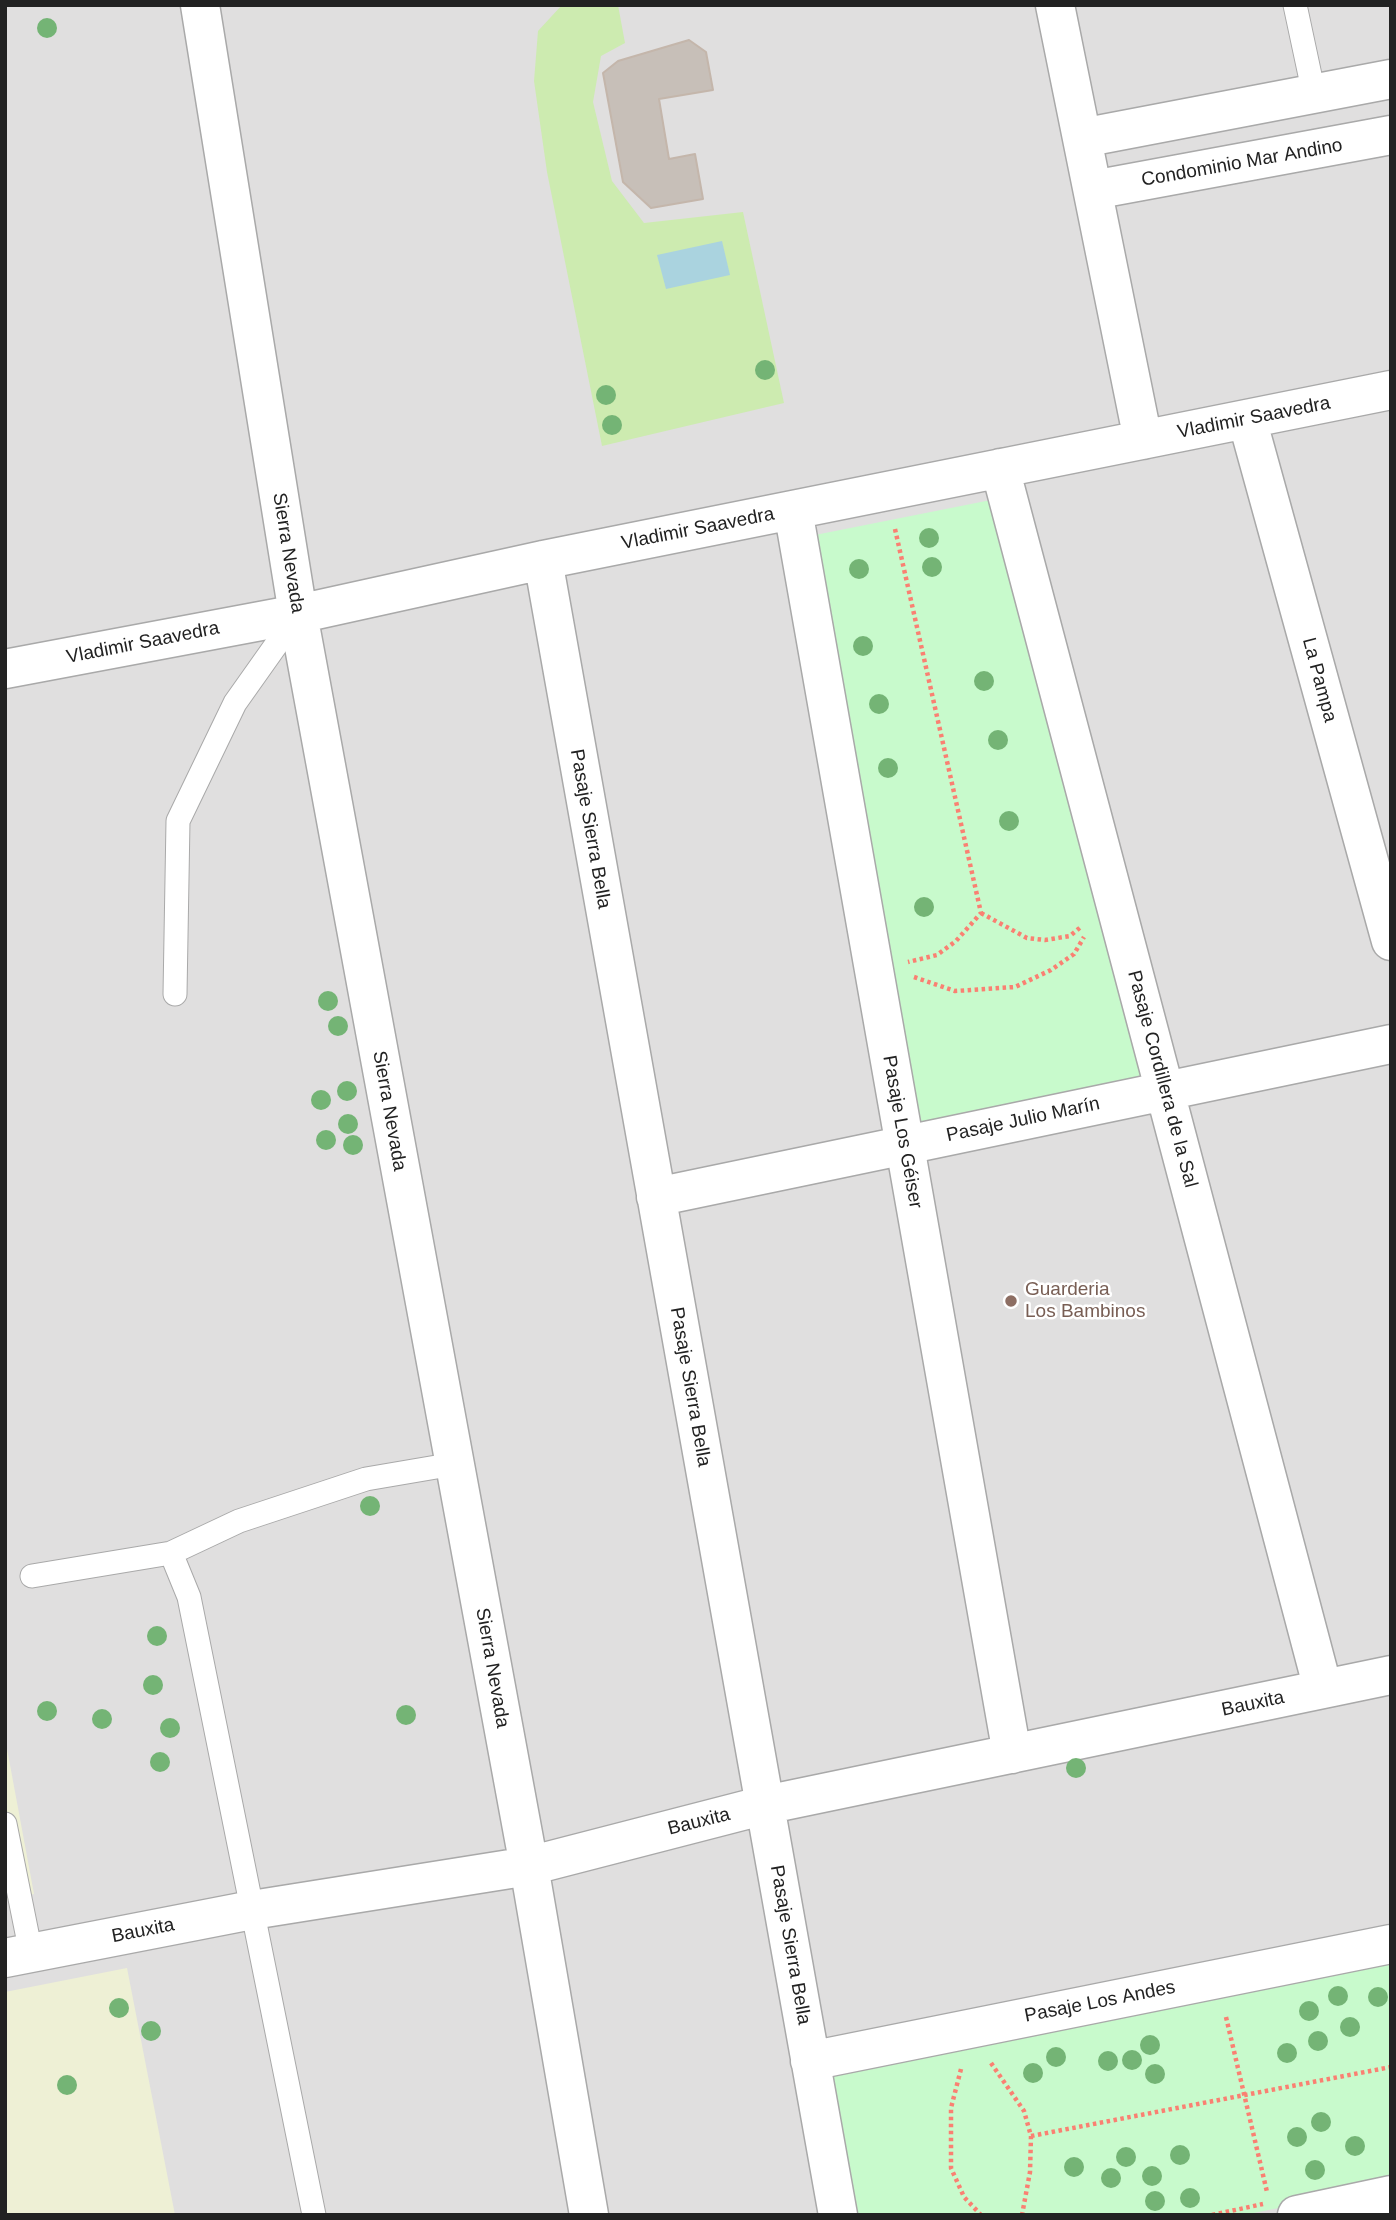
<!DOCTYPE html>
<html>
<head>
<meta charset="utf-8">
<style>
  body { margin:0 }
  #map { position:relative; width:1396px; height:2220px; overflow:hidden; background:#f2efe9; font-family:Helvetica,sans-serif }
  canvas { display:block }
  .frame { position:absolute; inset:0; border:7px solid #222; pointer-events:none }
</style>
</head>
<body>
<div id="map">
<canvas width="1396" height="2220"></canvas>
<div class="frame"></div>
</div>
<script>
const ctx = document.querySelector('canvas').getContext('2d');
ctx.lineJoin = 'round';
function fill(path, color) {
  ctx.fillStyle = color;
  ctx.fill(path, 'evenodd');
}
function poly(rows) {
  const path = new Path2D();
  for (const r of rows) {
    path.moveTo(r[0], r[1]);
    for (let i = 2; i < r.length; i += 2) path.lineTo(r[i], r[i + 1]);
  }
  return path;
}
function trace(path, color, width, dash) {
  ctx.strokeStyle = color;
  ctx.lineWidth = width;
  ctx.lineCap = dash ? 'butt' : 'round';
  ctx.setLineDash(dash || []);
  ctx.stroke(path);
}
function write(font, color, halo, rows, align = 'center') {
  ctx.font = font + ' Helvetica,sans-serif';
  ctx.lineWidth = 5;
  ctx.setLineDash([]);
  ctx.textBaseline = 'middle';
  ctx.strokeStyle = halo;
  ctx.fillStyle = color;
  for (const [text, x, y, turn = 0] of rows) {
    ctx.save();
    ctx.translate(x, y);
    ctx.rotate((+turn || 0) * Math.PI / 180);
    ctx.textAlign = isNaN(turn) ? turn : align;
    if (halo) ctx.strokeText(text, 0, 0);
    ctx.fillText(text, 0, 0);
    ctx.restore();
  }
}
fill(poly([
  [5,5,1391,5,1391,2215,5,2215]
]), '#e0dfdf');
fill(poly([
  [5,1738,34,1894,5,1900],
  [127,1968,175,2215,5,2215,5,1992]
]), '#eef0d5');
fill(poly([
  [562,5,618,5,625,43,601,56,593,102,612,181,644,223,743,212,784,403,602,446,547,172,534,81,538,31]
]), '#cdebb0');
fill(poly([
  [996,499,1151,1083,909,1132,805,537],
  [1391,1948,1391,2185,1244,2215,848,2215,823,2066]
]), '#c8facc');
fill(poly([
  [722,241,730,275,666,289,657,255]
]), '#aad3df');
const building = poly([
  [689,40,706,52,713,90,659,99,669,159,695,154,703,199,651,208,623,182,603,73,618,61,689,40]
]);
fill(building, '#c7bfb8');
trace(building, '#c4b6ab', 2);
const lane = poly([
  [1295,5,1314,94],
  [175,994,178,821,235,703,298,614],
  [171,1553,189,1597,314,2215],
  [32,1576,171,1553,239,1521,366,1479,454,1464],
  [5,1824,31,1953]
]);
const street = poly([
  [200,5,298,614,529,1866,589,2215],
  [1055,5,1143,440],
  [1082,138,1391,79],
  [1093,190,1391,135],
  [1247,419,1391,941],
  [1000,468,1323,1689],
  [793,510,1012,1754],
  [543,560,838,2215],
  [5,669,298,614,543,560,1391,390],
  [656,1197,1391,1044],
  [5,1958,252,1910,529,1866,765,1805,1391,1675],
  [810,2061,1391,1944],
  [1297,2215,1391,2195]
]);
trace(lane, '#a9a9a9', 25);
trace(street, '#a9a9a9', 41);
trace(poly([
  [895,529,981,913,956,941,937,955,908,962],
  [981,913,1027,938,1045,940,1070,936,1082,926],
  [914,977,955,991,1015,987,1051,970,1074,954,1084,937],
  [1226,2017,1267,2192],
  [991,2063,1024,2111,1031,2136,1030,2172,1022,2215],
  [961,2069,951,2108,951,2168,964,2197,981,2215],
  [1031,2136,1391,2067],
  [1212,2215,1263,2204]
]), '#fa8072', 4.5, [3.5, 3.5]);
trace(lane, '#fff', 23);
trace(street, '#fff', 38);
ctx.fillStyle = '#74b475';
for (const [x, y] of [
  [47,28],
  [765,370],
  [606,395],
  [612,425],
  [929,538],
  [932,567],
  [859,569],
  [863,646],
  [984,681],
  [879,704],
  [998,740],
  [888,768],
  [1009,821],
  [924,907],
  [328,1001],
  [338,1026],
  [347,1091],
  [321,1100],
  [348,1124],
  [326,1140],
  [353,1145],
  [370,1506],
  [157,1636],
  [153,1685],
  [47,1711],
  [406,1715],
  [102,1719],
  [170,1728],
  [160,1762],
  [1076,1768],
  [1338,1996],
  [1378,1997],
  [119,2008],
  [1309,2011],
  [1350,2027],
  [151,2031],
  [1318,2041],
  [1150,2045],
  [1287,2053],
  [1056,2057],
  [1132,2060],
  [1108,2061],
  [1033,2073],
  [1155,2074],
  [67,2085],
  [1321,2122],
  [1297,2137],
  [1355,2146],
  [1180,2155],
  [1126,2157],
  [1074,2167],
  [1315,2170],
  [1152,2176],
  [1111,2178],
  [1190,2198],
  [1155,2201]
]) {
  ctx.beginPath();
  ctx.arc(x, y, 10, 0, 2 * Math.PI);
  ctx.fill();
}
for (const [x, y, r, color] of [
  [1011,1301,7,"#8d6e63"]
]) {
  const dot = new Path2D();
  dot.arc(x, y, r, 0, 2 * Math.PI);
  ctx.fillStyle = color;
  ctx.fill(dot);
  trace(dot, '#fff', 2.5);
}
write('19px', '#222', '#fff', [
  ["Condominio Mar Andino",1242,163,-10],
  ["Vladimir Saavedra",1254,418,-11],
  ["Vladimir Saavedra",698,529,-11],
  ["Sierra Nevada",288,553,81],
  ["Vladimir Saavedra",143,643,-11],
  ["La Pampa",1319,680,75],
  ["Pasaje Sierra Bella",590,829,80],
  ["Pasaje Cordillera de la Sal",1162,1079,75],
  ["Sierra Nevada",389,1111,80],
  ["Pasaje Julio Marín",1023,1120,-12],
  ["Pasaje Los Géiser",902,1132,80],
  ["Pasaje Sierra Bella",690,1387,80],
  ["Sierra Nevada",492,1668,80],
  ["Bauxita",1253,1704,-12],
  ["Bauxita",699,1822,-14],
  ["Bauxita",143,1931,-11],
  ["Pasaje Sierra Bella",790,1945,80],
  ["Pasaje Los Andes",1100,2002,-11]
]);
write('19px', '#785e54', '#fff', [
  ["Guarderia",1025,1290],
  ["Los Bambinos",1025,1312]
], 'left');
</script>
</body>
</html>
